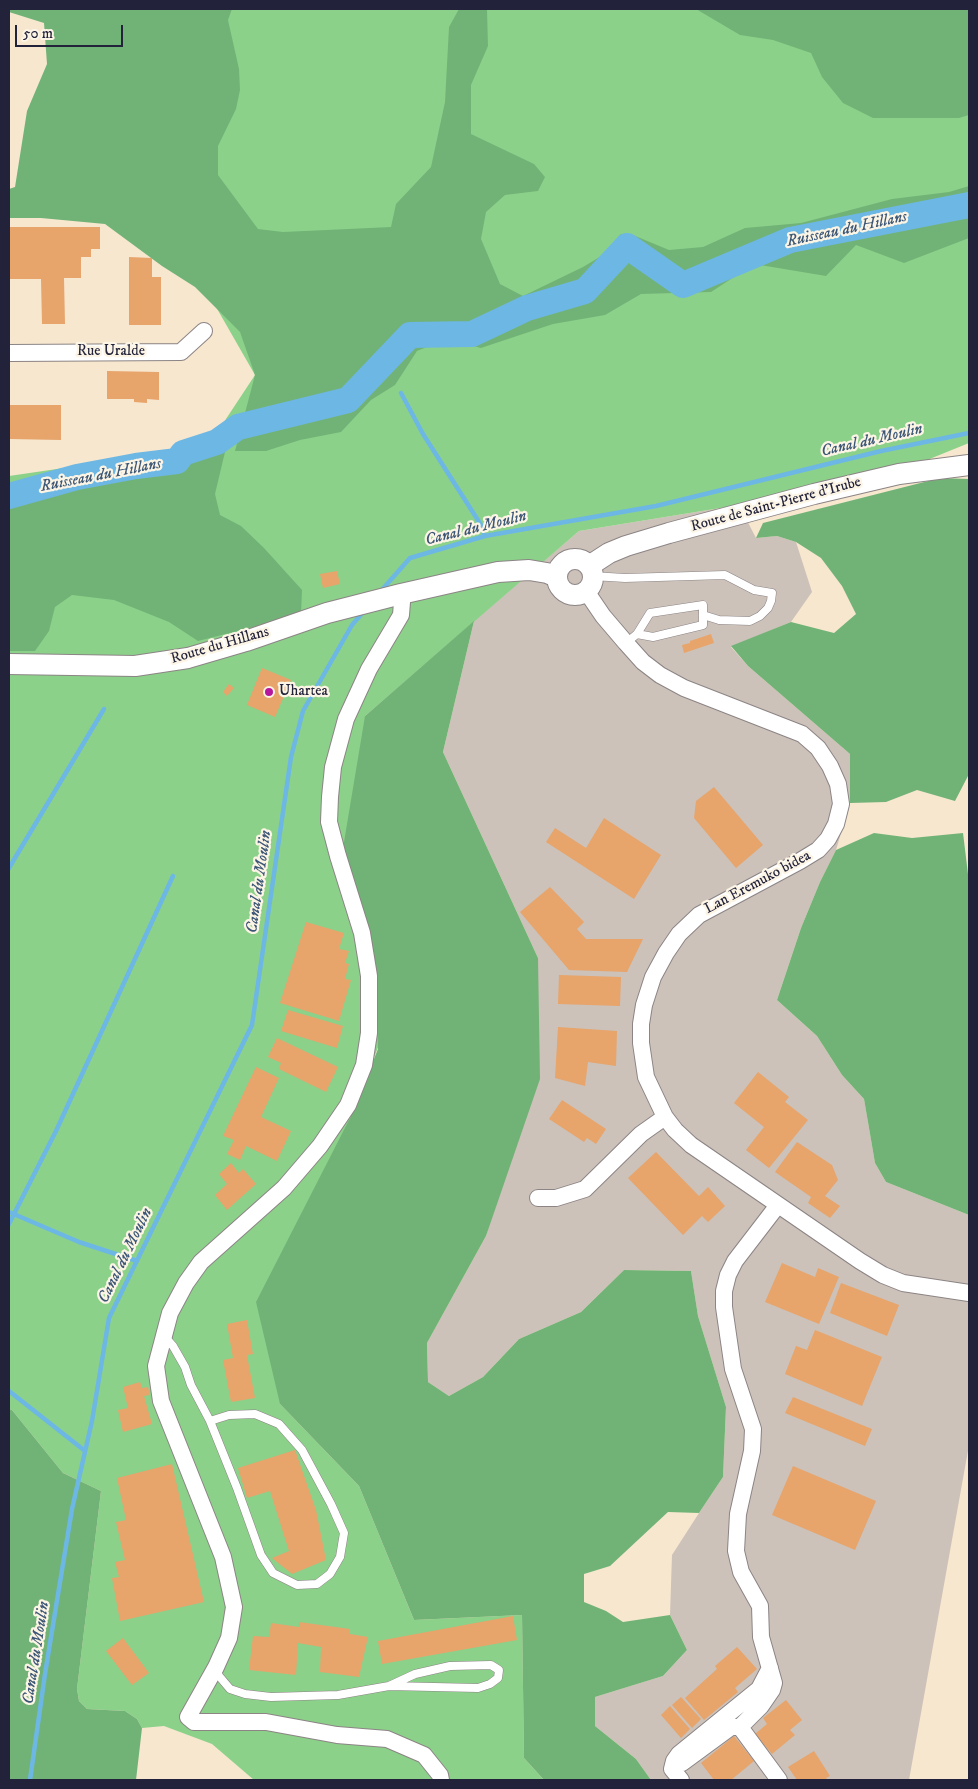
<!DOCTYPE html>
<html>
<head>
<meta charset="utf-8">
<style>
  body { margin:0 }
  #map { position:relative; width:978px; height:1789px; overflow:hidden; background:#f7e7cf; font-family:"IM FELL DW Pica",serif }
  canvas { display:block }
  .frame { position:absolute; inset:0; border:10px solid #22223b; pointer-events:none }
  .scale { position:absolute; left:15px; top:25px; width:108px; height:22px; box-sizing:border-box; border:2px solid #22223b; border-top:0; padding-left:6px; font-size:15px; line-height:18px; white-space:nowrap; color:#22223b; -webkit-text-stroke:4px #fcf5e5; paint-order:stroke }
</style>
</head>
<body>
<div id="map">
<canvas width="978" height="1789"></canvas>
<div class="frame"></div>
<div class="scale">50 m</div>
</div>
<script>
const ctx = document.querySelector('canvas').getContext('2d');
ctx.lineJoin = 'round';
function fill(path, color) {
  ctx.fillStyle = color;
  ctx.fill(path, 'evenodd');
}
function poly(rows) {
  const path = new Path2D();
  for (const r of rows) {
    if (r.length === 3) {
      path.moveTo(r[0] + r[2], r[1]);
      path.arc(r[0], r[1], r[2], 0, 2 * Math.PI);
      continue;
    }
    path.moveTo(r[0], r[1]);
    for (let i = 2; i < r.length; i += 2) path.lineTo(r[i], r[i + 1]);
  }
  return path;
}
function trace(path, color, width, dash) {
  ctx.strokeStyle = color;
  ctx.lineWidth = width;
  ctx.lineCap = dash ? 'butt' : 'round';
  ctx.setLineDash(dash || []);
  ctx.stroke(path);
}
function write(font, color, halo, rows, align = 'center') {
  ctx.font = font + ' "IM FELL DW Pica",serif';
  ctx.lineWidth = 4.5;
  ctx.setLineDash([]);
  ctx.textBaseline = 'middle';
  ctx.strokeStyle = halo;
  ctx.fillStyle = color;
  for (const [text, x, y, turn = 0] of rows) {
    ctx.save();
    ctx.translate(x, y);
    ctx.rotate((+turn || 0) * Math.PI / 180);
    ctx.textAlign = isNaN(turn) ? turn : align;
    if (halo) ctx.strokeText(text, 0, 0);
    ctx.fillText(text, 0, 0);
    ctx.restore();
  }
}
fill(poly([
  [739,505,756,538,777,536,796,542,812,592,791,622,731,647,748,666,850,754,850,803,836,850,820,882,801,928,777,1000,817,1036,842,1075,864,1099,875,1163,886,1182,969,1215,969,1445,909,1780,651,1780,636,1759,595,1726,595,1697,663,1676,687,1650,670,1615,672,1555,699,1513,723,1477,726,1407,698,1316,691,1271,624,1270,581,1312,519,1339,483,1377,449,1396,428,1382,427,1343,486,1236,497,1200,538,958,443,752,474,621,579,531]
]), '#ccc2b9');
fill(poly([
  [205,9,969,9,969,443,868,484,579,531,365,716,379,1045,350,1118,280,1404,359,1486,414,1620,522,1615,524,1758,544,1780,254,1780,212,1744,164,1726,142,1728,137,1719,125,1711,87,1709,79,1701,77,1689,101,1491,63,1473,12,1410,9,1409,9,476,132,458,183,453,222,425,255,375,196,272]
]), '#8cd18a');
fill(poly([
  [9,9,232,9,228,20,239,69,240,90,236,109,218,146,218,175,258,229,283,232,391,227,396,204,431,167,445,102,449,27,459,9,487,9,488,46,471,85,471,134,534,164,545,177,538,191,505,195,486,212,481,239,500,284,523,296,583,267,603,255,621,234,633,235,669,250,703,247,745,228,801,223,892,199,949,192,969,186,969,238,904,263,856,245,826,276,754,264,711,292,641,294,605,315,553,324,481,348,447,339,417,351,395,385,371,400,341,432,300,440,266,451,235,451,255,375,240,332,195,287,162,266,105,224,41,218,9,218,9,189,15,187,27,111,47,64,44,23,9,12],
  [696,9,969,9,969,115,959,118,873,118,843,103,822,77,811,53,773,40,740,35],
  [217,442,225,452,215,494,220,515,241,526,264,548,302,590,301,615,198,641,169,622,114,600,72,595,55,607,49,631,35,651,9,651,9,497,68,480,157,463],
  [940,478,969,479,969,774,955,801,917,790,886,802,850,803,850,754,748,666,731,646,791,622,834,633,856,614,842,586,821,558,796,542,777,536,756,538,763,523],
  [474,621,443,752,538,958,540,1079,486,1236,427,1343,428,1382,449,1396,483,1377,519,1339,581,1312,624,1270,691,1271,698,1316,726,1407,723,1477,699,1513,668,1512,610,1566,584,1574,584,1602,606,1611,623,1622,670,1615,687,1650,663,1676,595,1697,595,1726,636,1759,651,1780,544,1780,524,1758,522,1615,414,1620,359,1486,280,1404,256,1302,350,1118,378,1049,376,970,343,848,365,716],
  [874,833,912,838,963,833,968,874,969,874,969,1215,886,1182,875,1163,864,1099,842,1075,817,1036,777,1000,801,928,820,882,836,850],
  [9,1409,12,1410,63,1473,101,1491,77,1689,79,1701,87,1709,125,1711,137,1719,142,1728,136,1780,9,1780]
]), '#71b376');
trace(poly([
  [401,393,423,434,481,525,485,536],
  [380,592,410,558,485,536,656,506,881,451,969,433],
  [9,868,104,709],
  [9,1212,79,1242,137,1261],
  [9,1224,56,1131,173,876],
  [9,1391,85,1451],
  [30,1780,45,1674,72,1509,92,1421,109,1318,252,1025,291,757,303,711,352,625,364,611]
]), '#6db7e5', 4.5);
trace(poly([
  [9,496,77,477,136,466,177,461,183,453,217,442,238,427,348,400,410,335,472,334,527,308,585,291,627,246,683,285,790,240,969,205]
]), '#6db7e5', 26);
fill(poly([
  [9,227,100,227,100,249,91,249,91,257,81,257,81,278,64,278,65,324,42,324,41,279,9,279],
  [129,257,152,258,152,277,161,277,161,325,129,325],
  [107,371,159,372,159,400,147,399,147,403,134,402,134,399,107,399],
  [9,405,61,405,61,440,9,439],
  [337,571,340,584,323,588,320,574],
  [711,634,714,643,684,653,682,645,690,643,690,641],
  [262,668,291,680,275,717,247,705],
  [229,684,234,688,227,696,223,692],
  [714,787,763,845,736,868,694,818,696,801],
  [604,818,661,855,634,899,546,842,555,828,586,848],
  [550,887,584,922,577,929,586,939,643,939,627,972,569,970,520,912],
  [306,922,344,933,339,949,349,951,345,963,349,964,345,979,351,980,339,1021,280,1003],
  [559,975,621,977,620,1006,558,1004],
  [288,1010,343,1026,337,1048,281,1031],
  [558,1027,617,1031,616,1066,588,1062,585,1086,555,1078],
  [277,1038,338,1067,326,1092,279,1069,281,1063,268,1057],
  [256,1067,279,1078,261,1117,291,1131,277,1161,246,1146,240,1160,227,1154,234,1140,223,1136],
  [758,1072,789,1097,785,1102,808,1120,769,1168,746,1150,764,1127,734,1103],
  [562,1100,606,1129,596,1144,587,1138,584,1142,549,1119],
  [797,1142,832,1165,838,1180,825,1196,840,1206,830,1218,808,1203,811,1197,775,1172],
  [656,1152,699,1196,708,1187,725,1206,708,1222,702,1216,683,1235,628,1178],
  [231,1163,239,1173,243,1169,256,1184,227,1210,215,1195,227,1184,219,1174],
  [782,1263,815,1277,818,1268,839,1277,819,1324,765,1302],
  [841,1283,899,1305,887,1336,830,1313],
  [247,1320,253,1354,247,1355,255,1398,231,1402,223,1360,233,1358,227,1324],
  [815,1330,882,1357,862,1406,785,1374,796,1346,807,1350],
  [140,1382,142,1388,148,1387,150,1395,144,1396,152,1424,123,1432,118,1410,128,1408,123,1387],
  [793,1397,872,1429,865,1446,785,1413],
  [295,1450,316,1510,326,1560,292,1574,272,1558,289,1551,270,1491,247,1498,238,1468],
  [172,1464,204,1602,120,1621,112,1578,119,1577,115,1562,125,1560,116,1522,126,1520,117,1478],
  [793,1466,876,1501,855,1550,772,1515],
  [513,1616,517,1640,382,1664,378,1641],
  [299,1622,350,1629,350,1634,368,1637,359,1677,320,1672,321,1647,298,1643,296,1675,249,1670,253,1636,269,1637,271,1623,299,1627],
  [123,1638,149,1673,132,1685,106,1651],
  [737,1647,757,1669,735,1688,738,1692,704,1720,685,1698,717,1669,715,1666],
  [681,1697,701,1719,692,1728,672,1705],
  [786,1700,802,1720,790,1730,795,1735,772,1754,755,1734,767,1724,763,1718],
  [670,1706,690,1729,681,1738,661,1715],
  [734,1736,754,1761,731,1780,714,1780,701,1763],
  [814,1751,830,1776,826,1778,828,1780,797,1780,788,1767]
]), '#e7a46b');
const service = poly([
  [592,576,625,578,725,575,754,590,772,593,771,601,768,608,760,616,750,621,719,620,703,615],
  [626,643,637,634,650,613,703,605,703,625,653,637,637,634],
  [165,1337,173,1346,185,1367,191,1385,210,1421,237,1488,261,1555,273,1573,297,1585,317,1584,330,1574,340,1557,344,1533,331,1504,302,1450,279,1424,255,1414,229,1415,210,1421],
  [216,1669,219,1676,230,1689,245,1694,271,1697,338,1695,389,1686,415,1674,450,1666,491,1665,499,1670,498,1678,490,1684,478,1688,389,1686]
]);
const minor = poly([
  [9,353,181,352,204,331],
  [586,591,603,616,626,643,643,662,660,675,684,688,802,734,818,748,830,766,838,784,841,804,836,824,828,839,818,850,800,861,699,915,679,934,666,953,653,977,644,1005,641,1024,641,1043,646,1077,665,1117,675,1130,691,1145,860,1261,883,1275,903,1283,969,1293],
  [401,594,402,602,401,615,369,669,346,719,333,767,330,797,329,822,338,856,362,933,369,976,369,1033,364,1065,348,1105,320,1146,284,1188,201,1262,186,1283,170,1313,156,1366,161,1401,223,1557,234,1607,229,1638,216,1667,188,1717,194,1722,266,1722,337,1735,387,1739,424,1755,440,1775,441,1780],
  [538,1198,556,1198,585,1189,641,1134,665,1117],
  [778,1205,735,1261,728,1275,724,1291,724,1307,733,1369,753,1429,752,1451,738,1514,736,1551,741,1572,760,1606,761,1637,774,1683,772,1690,761,1706,740,1727,779,1780],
  [682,1763,731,1727,740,1727],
  [681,1780,672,1769,674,1761,679,1754,759,1689,770,1668]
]);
const tertiary = poly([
  [575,577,18],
  [589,566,609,553,626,546,669,533,814,494,899,474,969,465],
  [9,664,135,666,188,658,246,641,327,613,401,594,498,572,529,570,547,573,557,577]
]);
trace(service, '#8c8485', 9);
trace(minor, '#8c8485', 18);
trace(tertiary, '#8c8485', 22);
trace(service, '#fff', 8);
trace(minor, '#fff', 16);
trace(tertiary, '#fff', 20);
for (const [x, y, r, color] of [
  [269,692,5,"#b5179e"]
]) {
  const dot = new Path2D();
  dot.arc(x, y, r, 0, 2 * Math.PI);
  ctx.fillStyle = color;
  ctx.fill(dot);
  trace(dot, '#fcf5e5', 2);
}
write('15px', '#22223b', '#fcf5e5', [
  ["Rue Uralde",111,352],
  ["Route de Saint-Pierre d'Irube",776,505,-15],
  ["Route du Hillans",220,646,-16],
  ["Lan Eremuko bidea",758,883,-28]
]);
write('15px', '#22223b', '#fcf5e5', [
  ["Uhartea",279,692]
], 'left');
write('italic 16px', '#3c5676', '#fcf5e5', [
  ["Ruisseau du Hillans",847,230,-12],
  ["Canal du Moulin",872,441,-13],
  ["Ruisseau du Hillans",101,476,-11],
  ["Canal du Moulin",476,529,-14],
  ["Canal du Moulin",260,882,-82],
  ["Canal du Moulin",126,1256,-64],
  ["Canal du Moulin",37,1653,-81]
]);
</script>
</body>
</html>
